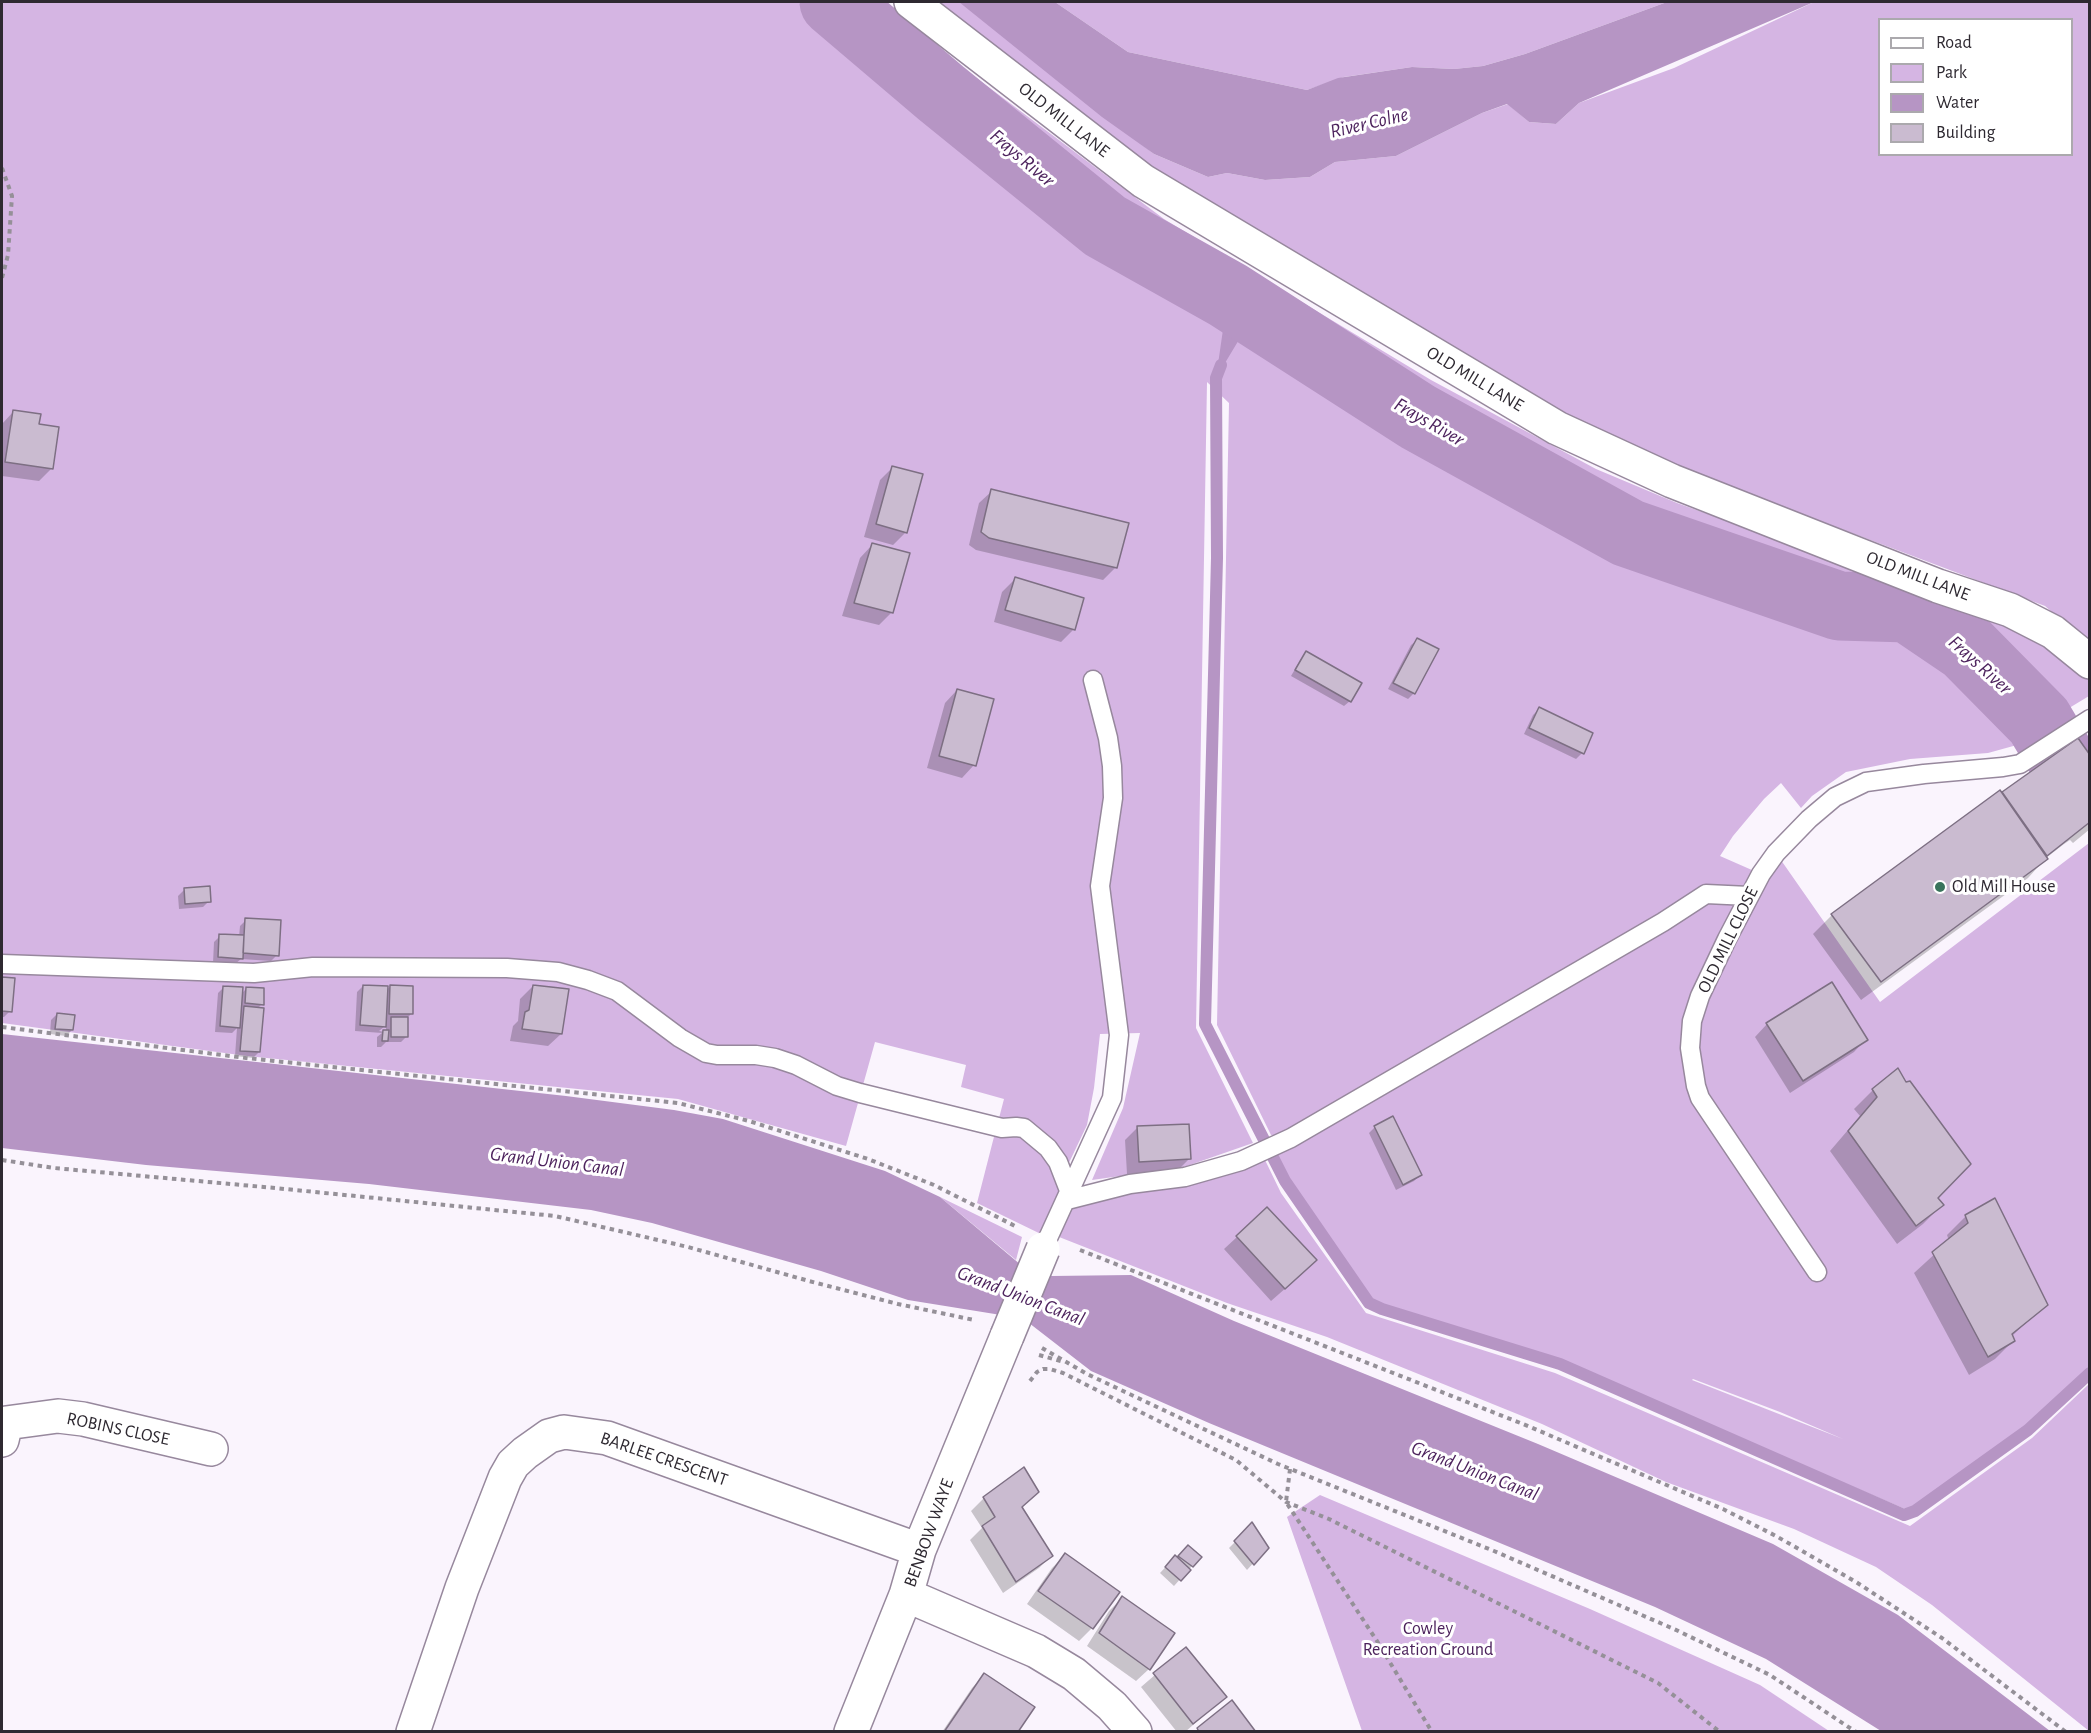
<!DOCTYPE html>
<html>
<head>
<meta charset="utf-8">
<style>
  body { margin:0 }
  #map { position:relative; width:2091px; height:1733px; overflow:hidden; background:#faf4fd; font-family:"Alegreya Sans",sans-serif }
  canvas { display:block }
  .frame { position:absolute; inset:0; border:3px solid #2e2931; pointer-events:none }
  .legend { position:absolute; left:1878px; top:18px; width:195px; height:138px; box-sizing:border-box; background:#fff; border:2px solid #aba9ad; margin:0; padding:8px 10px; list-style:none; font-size:18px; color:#2e2931 }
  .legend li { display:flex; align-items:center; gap:12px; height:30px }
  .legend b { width:30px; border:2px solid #aba9ad }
</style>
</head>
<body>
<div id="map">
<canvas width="2091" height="1733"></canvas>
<div class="frame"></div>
<ul class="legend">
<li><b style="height:8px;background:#fff"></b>Road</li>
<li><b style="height:16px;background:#d5b5e3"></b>Park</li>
<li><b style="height:16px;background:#b695c4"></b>Water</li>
<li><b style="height:16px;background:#cabbd0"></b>Building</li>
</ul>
</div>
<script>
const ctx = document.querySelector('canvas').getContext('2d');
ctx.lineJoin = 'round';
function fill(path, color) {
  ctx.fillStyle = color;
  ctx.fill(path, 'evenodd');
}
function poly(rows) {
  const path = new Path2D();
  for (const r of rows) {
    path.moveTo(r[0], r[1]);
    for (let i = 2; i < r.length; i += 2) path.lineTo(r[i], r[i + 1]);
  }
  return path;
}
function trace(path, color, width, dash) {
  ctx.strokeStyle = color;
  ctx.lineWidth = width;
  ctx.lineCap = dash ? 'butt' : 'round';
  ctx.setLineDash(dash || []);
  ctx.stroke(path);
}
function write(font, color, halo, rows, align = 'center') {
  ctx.font = font + ' "Alegreya Sans",sans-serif';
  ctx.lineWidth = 6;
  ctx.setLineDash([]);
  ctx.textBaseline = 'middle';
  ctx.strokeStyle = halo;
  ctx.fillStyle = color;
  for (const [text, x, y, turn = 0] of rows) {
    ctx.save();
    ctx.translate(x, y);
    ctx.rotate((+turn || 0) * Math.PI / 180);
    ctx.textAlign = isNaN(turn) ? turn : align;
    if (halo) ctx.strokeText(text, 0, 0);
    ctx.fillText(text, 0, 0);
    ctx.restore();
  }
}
fill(poly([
  [2,2,797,2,816,12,959,135,1097,234,1377,401,1627,541,1835,615,1907,619,1977,667,2019,706,2034,730,2035,740,1988,753,1910,759,1846,772,1812,796,1801,808,1781,783,1764,799,1733,836,1720,856,1761,874,1776,853,1880,1002,2089,843,2089,1369,2025,1429,1912,1507,1905,1509,1559,1361,1371,1301,1288,1181,1272,1149,1291,1138,1271,1135,1217,1025,1229,403,1207,382,1196,1028,1253,1143,1184,1167,1092,1180,1123,1108,1140,1033,1100,1034,1094,1088,1087,1125,1066,1169,1060,1152,998,1122,1004,1099,961,1087,966,1065,875,1042,846,1146,678,1099,247,1056,2,1023],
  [1393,1116,1421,1175,1403,1185,1374,1126],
  [1693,1379,1780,1412,1843,1439,1692,1380],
  [849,2,878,2,910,28,1164,219,1431,380,1596,469,1677,503,1895,581,2047,639,2089,677,2089,696,2046,722,2021,689,2009,650,1979,632,1912,599,1840,593,1631,515,1432,408,1269,307,1089,201,896,44],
  [928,2,960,2,1154,154,1208,177,1227,173,1265,180,1310,177,1335,162,1396,156,1482,113,1508,104,1529,122,1556,124,1579,103,1674,68,1814,2,2089,2,2089,644,2045,606,1627,448,1559,418,1194,198],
  [1880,20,2072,20,2072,154,1880,154],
  [1055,2,1667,2,1525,54,1483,66,1454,69,1412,67,1344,77,1307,90,1128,52],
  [996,1129,1015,1130,1046,1151,1065,1195,1045,1236,977,1203],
  [1265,1160,1281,1193,1366,1313,1555,1373,1910,1526,2032,1438,2089,1384,2089,1731,1932,1605,1876,1567,1794,1529,1666,1482,1542,1424,1327,1337,1227,1303,1054,1235,1077,1197,1189,1186],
  [940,1197,1022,1237,1016,1260],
  [1320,1495,1590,1609,1760,1685,1829,1731,1362,1731,1287,1517]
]), '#d5b5e3');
fill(poly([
  [959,2,1055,2,1128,52,1307,90,1338,78,1412,67,1454,69,1483,66,1525,54,1667,2,1814,2,1579,103,1556,124,1529,122,1507,104,1482,113,1396,156,1335,162,1310,177,1265,180,1227,173,1208,177,1154,154,1102,117],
  [1228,295,1255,313,1216,378],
  [2,1034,566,1096,674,1110,723,1119,885,1171,940,1197,1021,1265,1052,1276,1131,1275,1234,1321,1538,1444,1773,1544,1898,1615,2050,1731,1881,1731,1766,1659,1655,1607,1209,1423,1091,1371,1029,1323,1001,1315,908,1300,821,1271,652,1223,591,1210,369,1184,146,1165,2,1148]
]), '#b695c4');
fill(poly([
  [13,412,37,426,52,468,39,481,2,476,2,424],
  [892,468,906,532,893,545,864,537,880,480],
  [992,491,1116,567,1103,580,976,550,969,545,979,503],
  [872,545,892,612,879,625,842,616,860,558],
  [1015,579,1074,629,1061,642,994,622,1002,592],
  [1417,640,1414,693,1408,699,1388,689,1411,645],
  [1306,653,1350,701,1344,706,1291,676,1301,659],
  [957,690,974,765,962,778,927,768,945,703],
  [1539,709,1582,753,1576,759,1524,734,1533,715],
  [2078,740,2090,757,2090,829,2073,843,2070,840,2064,844,2046,858,2028,878,1861,1000,1813,934,1832,915,2000,792,2002,794],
  [184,890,209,901,203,907,179,909,178,896],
  [246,920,277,955,271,961,241,959,235,964,213,963,214,942,220,936,239,937,240,926],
  [2,978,13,980,10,1011,4,1017,2,1017],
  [363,986,386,990,390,987,411,1014,406,1019,407,1036,401,1042,386,1042,381,1047,377,1047,377,1037,382,1033,355,1031,357,992],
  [386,1025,386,1032,379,1031],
  [533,986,561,1034,548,1046,510,1041,513,1026,518,1021,520,999],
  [224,987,241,994,247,988,262,1004,258,1008,259,1052,253,1058,235,1056,237,1028,232,1033,215,1032,218,993],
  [57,1014,72,1030,66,1036,50,1034,51,1020],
  [1767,1024,1866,1039,1854,1052,1790,1093,1755,1037],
  [1898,1070,1936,1198,1942,1205,1923,1224,1897,1244,1830,1151,1860,1116,1854,1109,1873,1090],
  [1375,1127,1420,1175,1414,1181,1396,1190,1369,1133],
  [1137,1128,1190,1158,1177,1171,1127,1174,1125,1140],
  [1966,1216,2046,1304,2012,1336,2014,1340,1995,1359,1969,1375,1914,1273,1949,1241,1947,1235],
  [1237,1237,1303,1273,1271,1301,1224,1249],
  [1024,1469,1021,1508,1051,1556,1039,1568,1003,1593,970,1540,982,1528,971,1511,984,1498],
  [1252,1525,1267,1548,1247,1570,1229,1548],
  [1188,1547,1200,1557,1174,1586,1160,1573,1175,1557,1177,1558],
  [1065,1555,1118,1593,1092,1628,1079,1641,1027,1604,1052,1568],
  [1122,1598,1149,1669,1136,1681,1087,1646,1109,1611],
  [1185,1649,1225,1697,1185,1732,1177,1732,1141,1687],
  [984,1675,1016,1732,942,1732,972,1688]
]), '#0003');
trace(poly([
  [1221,365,1216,378,1217,558,1205,1024,1285,1181,1369,1303,1382,1309,1560,1364,1904,1515,1915,1511,2028,1430,2090,1373]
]), '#b695c4', 12);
trace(poly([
  [834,2,941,93,1105,226,1228,295,1418,417,1628,533,1839,606,1908,608,1967,648,2039,721,2058,753]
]), '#b695c4', 69);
const building = poly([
  [13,410,41,414,39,424,59,427,53,469,5,462,13,410],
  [892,466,923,474,907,533,876,524,892,466],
  [991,489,1129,523,1117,568,989,538,981,532,991,489],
  [872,543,910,553,893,613,854,603,872,543],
  [1015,577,1084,598,1075,630,1005,610,1015,577],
  [1417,638,1439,649,1415,694,1393,683,1417,638],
  [1306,651,1362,683,1351,702,1295,670,1306,651],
  [957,689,994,699,976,766,939,756,957,689],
  [1539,707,1593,733,1584,754,1529,728,1539,707],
  [2078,738,2090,755,2090,822,2047,856,2002,792,2078,738],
  [2000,790,2048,859,1881,982,1831,914,2000,790],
  [210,886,211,902,185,904,184,888,210,886],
  [245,918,281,920,279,956,243,953,245,918],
  [219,934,244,935,243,959,218,957,219,934],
  [2,977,15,978,12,1012,2,1011,2,977],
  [1832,982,1868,1040,1803,1081,1766,1023,1832,982],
  [363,985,388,986,386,1027,360,1025,363,985],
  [390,985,413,986,413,1014,389,1014,390,985],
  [533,985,569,989,562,1034,522,1029,525,1012,529,1010,533,985],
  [223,986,243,987,240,1028,220,1026,223,986],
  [246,987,264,988,264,1005,245,1003,246,987],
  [244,1006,264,1008,260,1052,240,1051,244,1006],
  [57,1013,75,1015,73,1030,55,1029,57,1013],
  [391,1017,408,1017,408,1037,391,1037,391,1017],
  [383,1030,389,1030,388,1041,382,1041,383,1030],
  [1898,1068,1906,1082,1910,1081,1971,1164,1938,1198,1944,1205,1916,1226,1848,1131,1877,1097,1872,1089,1898,1068],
  [1393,1116,1422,1175,1403,1185,1374,1126,1393,1116],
  [1189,1124,1191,1159,1139,1162,1137,1126,1189,1124],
  [1995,1198,2048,1305,2012,1334,2015,1341,1988,1357,1932,1252,1968,1223,1965,1215,1995,1198],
  [1267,1207,1317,1260,1285,1289,1236,1236,1267,1207],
  [1024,1467,1039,1492,1022,1507,1053,1556,1016,1582,982,1526,995,1517,983,1497,1024,1467],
  [1252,1522,1269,1548,1254,1565,1234,1541,1252,1522],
  [1188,1545,1202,1557,1193,1567,1178,1556,1188,1545],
  [1065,1553,1120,1592,1093,1629,1038,1591,1065,1553],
  [1175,1555,1191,1570,1181,1581,1165,1567,1175,1555],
  [1122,1596,1175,1633,1150,1670,1099,1633,1122,1596],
  [1186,1647,1227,1697,1193,1724,1153,1673,1186,1647],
  [984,1673,1035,1707,1018,1732,944,1732,984,1673],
  [1232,1700,1256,1732,1199,1732,1197,1728,1232,1700]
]);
fill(building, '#cabbd0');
trace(building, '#7d6f83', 1.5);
const service = poly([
  [2,964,254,973,313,967,507,968,558,972,588,980,617,991,680,1038,706,1053,717,1055,756,1055,775,1058,796,1065,837,1086,860,1093,1002,1128,1016,1127,1024,1128,1048,1148,1058,1162,1070,1193],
  [1067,1200,1130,1184,1185,1177,1241,1161,1291,1138,1663,922,1706,894,1749,896],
  [1043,1249,1112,1098,1119,1035,1100,886,1113,798,1112,766,1108,738,1093,680],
  [1817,1272,1700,1098,1696,1086,1690,1048,1692,1021,1700,996,1727,939,1761,874,1776,853,1809,819,1835,797,1866,782,1924,774,2003,767,2020,764,2090,719]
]);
const minor = poly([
  [911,2,1143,181,1557,428,1672,481,1938,586,2010,610,2053,632,2090,662],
  [2,1440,6,1423,58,1416,83,1419,211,1449],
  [906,1595,1036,1651,1074,1674,1112,1706,1135,1732],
  [413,1732,462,1588,505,1478,513,1464,525,1453,549,1436,564,1432,607,1438,919,1550],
  [851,1732,906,1595,919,1550,1007,1336]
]);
trace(service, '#97889d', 21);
trace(minor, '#97889d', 36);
trace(poly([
  [2,168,12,196,8,255,2,278],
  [2,1027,246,1058,678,1103,749,1121,868,1159,934,1185,1015,1226],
  [2,1160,54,1168,275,1188,555,1216,688,1247,809,1281,898,1304,974,1320],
  [1080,1250,1523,1424,1723,1509,1776,1536,1856,1582,1942,1638,2066,1732],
  [1042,1348,1087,1374,1278,1464,1494,1551,1674,1629,1770,1675,1856,1732],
  [1039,1355,1064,1362],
  [1030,1381,1037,1372,1043,1369,1050,1369,1063,1373,1236,1460,1286,1502,1329,1519,1658,1683,1720,1732],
  [1290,1469,1286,1502,1377,1641,1432,1732]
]), '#959098', 4, [4.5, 4.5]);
trace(service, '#fff', 18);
trace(minor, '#fff', 33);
const minorBridge = poly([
  [1007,1336,1043,1249]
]);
trace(minorBridge, '#97889d', 36, []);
trace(minorBridge, '#fff', 33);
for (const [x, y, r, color] of [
  [1940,887,6,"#39735c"]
]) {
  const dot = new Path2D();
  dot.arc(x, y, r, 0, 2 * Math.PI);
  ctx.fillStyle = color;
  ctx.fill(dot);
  trace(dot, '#fff', 2);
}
write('18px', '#2e2931', '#fff', [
  ["OLD MILL LANE",1064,120,38],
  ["OLD MILL LANE",1475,379,31],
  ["OLD MILL LANE",1918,576,21],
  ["OLD MILL CLOSE",1728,940,-64],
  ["ROBINS CLOSE",118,1429,12],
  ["BARLEE CRESCENT",664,1459,19],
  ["BENBOW WAYE",929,1533,-70]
]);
write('18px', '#2e2931', '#fff', [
  ["Old Mill House",1952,887]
], 'left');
write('18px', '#4c225c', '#fff', [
  ["Cowley",1428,1629],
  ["Recreation Ground",1428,1650]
]);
write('italic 20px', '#4e245e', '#fff', [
  ["River Colne",1369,123,-13],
  ["Frays River",1022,158,40],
  ["Frays River",1429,422,30],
  ["Frays River",1980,665,42],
  ["Grand Union Canal",557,1162,7],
  ["Grand Union Canal",1021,1296,21],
  ["Grand Union Canal",1475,1471,21]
]);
</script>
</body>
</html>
